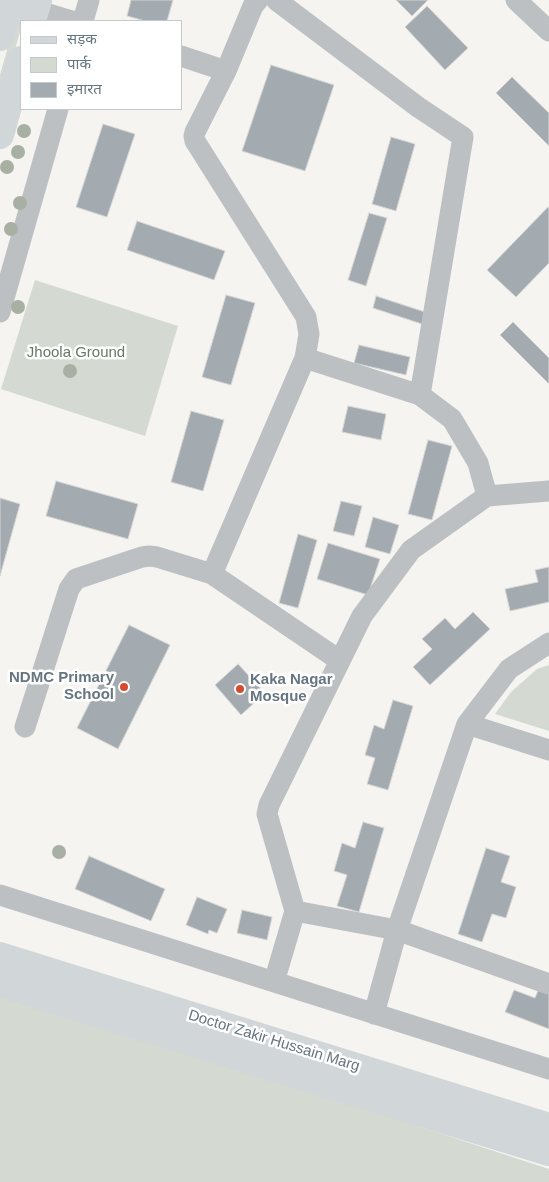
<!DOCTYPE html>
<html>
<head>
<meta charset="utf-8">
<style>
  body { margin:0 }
  #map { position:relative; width:549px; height:1182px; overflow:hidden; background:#f5f4f1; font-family:Helvetica,"Noto Sans Devanagari",sans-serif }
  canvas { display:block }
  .legend { position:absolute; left:20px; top:20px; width:162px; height:90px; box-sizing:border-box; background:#fff; border:1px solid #c2c8cc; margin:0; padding:6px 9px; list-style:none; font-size:15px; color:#667680 }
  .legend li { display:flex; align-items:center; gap:10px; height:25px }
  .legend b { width:25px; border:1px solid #c2c8cc }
</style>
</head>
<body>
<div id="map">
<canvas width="549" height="1182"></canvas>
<ul class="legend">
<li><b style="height:6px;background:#d1d6d9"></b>सड़क</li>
<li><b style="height:14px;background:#d4d9d1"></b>पार्क</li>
<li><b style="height:14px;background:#a4abb0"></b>इमारत</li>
</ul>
</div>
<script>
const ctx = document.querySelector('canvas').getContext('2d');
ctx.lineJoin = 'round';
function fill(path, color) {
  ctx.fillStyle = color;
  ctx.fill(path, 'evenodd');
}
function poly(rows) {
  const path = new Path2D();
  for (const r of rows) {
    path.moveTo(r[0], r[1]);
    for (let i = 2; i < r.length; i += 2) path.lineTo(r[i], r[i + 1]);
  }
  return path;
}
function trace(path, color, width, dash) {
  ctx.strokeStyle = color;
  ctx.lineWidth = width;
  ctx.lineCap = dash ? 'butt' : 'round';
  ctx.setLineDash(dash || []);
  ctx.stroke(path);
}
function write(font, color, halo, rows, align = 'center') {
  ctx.font = font + ' Helvetica,sans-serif';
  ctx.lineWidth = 5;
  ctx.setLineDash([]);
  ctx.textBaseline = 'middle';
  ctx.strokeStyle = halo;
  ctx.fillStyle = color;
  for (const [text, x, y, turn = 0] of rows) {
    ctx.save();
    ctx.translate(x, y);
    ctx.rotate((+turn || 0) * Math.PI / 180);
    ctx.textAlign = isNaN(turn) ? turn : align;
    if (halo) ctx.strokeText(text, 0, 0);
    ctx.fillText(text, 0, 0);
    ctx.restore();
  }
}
fill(poly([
  [21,0,29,0,0,103,0,75],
  [35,280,178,326,145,436,1,389],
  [549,665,549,731,495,714,511,692,537,669],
  [0,994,131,1032,549,1169,549,1182,0,1182]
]), '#d4d9d1');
const building = poly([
  [131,0,173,0,167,21,145,21,127,16,131,0],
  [396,0,428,0,412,16,396,0],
  [427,6,468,48,445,70,405,27,427,6],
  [271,65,334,85,305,171,242,151,271,65],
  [512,77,549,113,549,146,496,93,512,77],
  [103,124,135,134,107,217,76,207,103,124],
  [391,137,415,144,396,211,372,204,391,137],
  [548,207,549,209,549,263,516,297,487,270,548,207],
  [369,213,387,218,366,286,348,280,369,213],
  [137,221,225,251,214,280,127,250,137,221],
  [226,295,255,303,231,385,202,377,226,295],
  [376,296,425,312,422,324,373,308,376,296],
  [513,322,549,358,549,384,500,335,513,322],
  [359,345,410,357,406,375,354,363,359,345],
  [348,406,386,414,381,440,342,432,348,406],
  [191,411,224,420,203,491,171,482,191,411],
  [428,440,452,446,432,520,408,514,428,440],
  [56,481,138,504,128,539,46,516,56,481],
  [0,498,20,504,0,576,0,498],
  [341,501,362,506,354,536,333,531,341,501],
  [373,517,399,525,390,554,365,547,373,517],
  [298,534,317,540,298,608,279,603,298,534],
  [328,543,380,559,368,595,317,579,328,543],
  [549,567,549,602,510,611,505,589,538,582,535,570,549,567],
  [473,612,490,629,430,685,413,667,432,649,422,639,445,618,455,629,473,612],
  [129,625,170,645,118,749,77,728,129,625],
  [238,664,265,693,241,715,215,685,238,664],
  [393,700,413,706,388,790,367,784,375,758,365,755,374,725,384,729,393,700],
  [363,822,384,828,359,912,337,906,347,875,334,871,342,843,355,848,363,822],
  [486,848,510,856,501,882,516,887,506,918,492,914,482,942,458,934,486,848],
  [89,856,165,889,151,921,75,889,89,856],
  [197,897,227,909,217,933,209,930,208,934,186,925,197,897],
  [242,910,272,917,267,940,237,933,242,910],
  [541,983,549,986,549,1029,505,1012,514,990,535,998,541,983]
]);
fill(building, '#a4abb0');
trace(building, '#d6d6d4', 1);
trace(poly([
  [276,0,418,107,463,137,420,395],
  [516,0,549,31],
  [35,10,72,21],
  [83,21,89,0],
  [181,56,226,71],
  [0,312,58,109],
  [305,358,420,395,452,419,478,463,487,496],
  [212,574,339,660],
  [467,724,549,750],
  [25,727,69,589,76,579,142,557,149,556,157,557,212,574,305,358,309,334,306,317,195,141,194,136,195,132,226,71,253,6,258,0],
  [0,895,549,1069],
  [295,911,267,814,269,805,362,616,411,550,487,496,549,491],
  [274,982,295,911,397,930,549,984],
  [374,1014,397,930,467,724,509,669,549,643]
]), '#bcc0c3', 21);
trace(poly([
  [32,21,38,0],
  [0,37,10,0],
  [0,135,21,60],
  [0,956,549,1127],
  [0,983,549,1152]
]), '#d1d6d9', 28);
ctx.fillStyle = '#a8b0a3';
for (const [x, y] of [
  [24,131],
  [18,152],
  [7,167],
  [20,203],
  [11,229],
  [18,307],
  [70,371],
  [59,852]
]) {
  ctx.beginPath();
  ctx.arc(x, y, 7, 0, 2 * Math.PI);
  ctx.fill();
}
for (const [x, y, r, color] of [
  [124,687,5,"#d54b30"],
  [240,689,5,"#d54b30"]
]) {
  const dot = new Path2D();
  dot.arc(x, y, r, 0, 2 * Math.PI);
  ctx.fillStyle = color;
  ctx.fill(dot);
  trace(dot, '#fff', 2);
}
write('15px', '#697864', '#fff', [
  ["Jhoola Ground",76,353]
]);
write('bold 15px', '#667680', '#fff', [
  ["NDMC Primary",114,678],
  ["School",114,695],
  ["Kaka Nagar",250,680,"left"],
  ["Mosque",250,697,"left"]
], 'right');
write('15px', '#667680', '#fff', [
  ["Doctor Zakir Hussain Marg",274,1041,17]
]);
</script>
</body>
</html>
